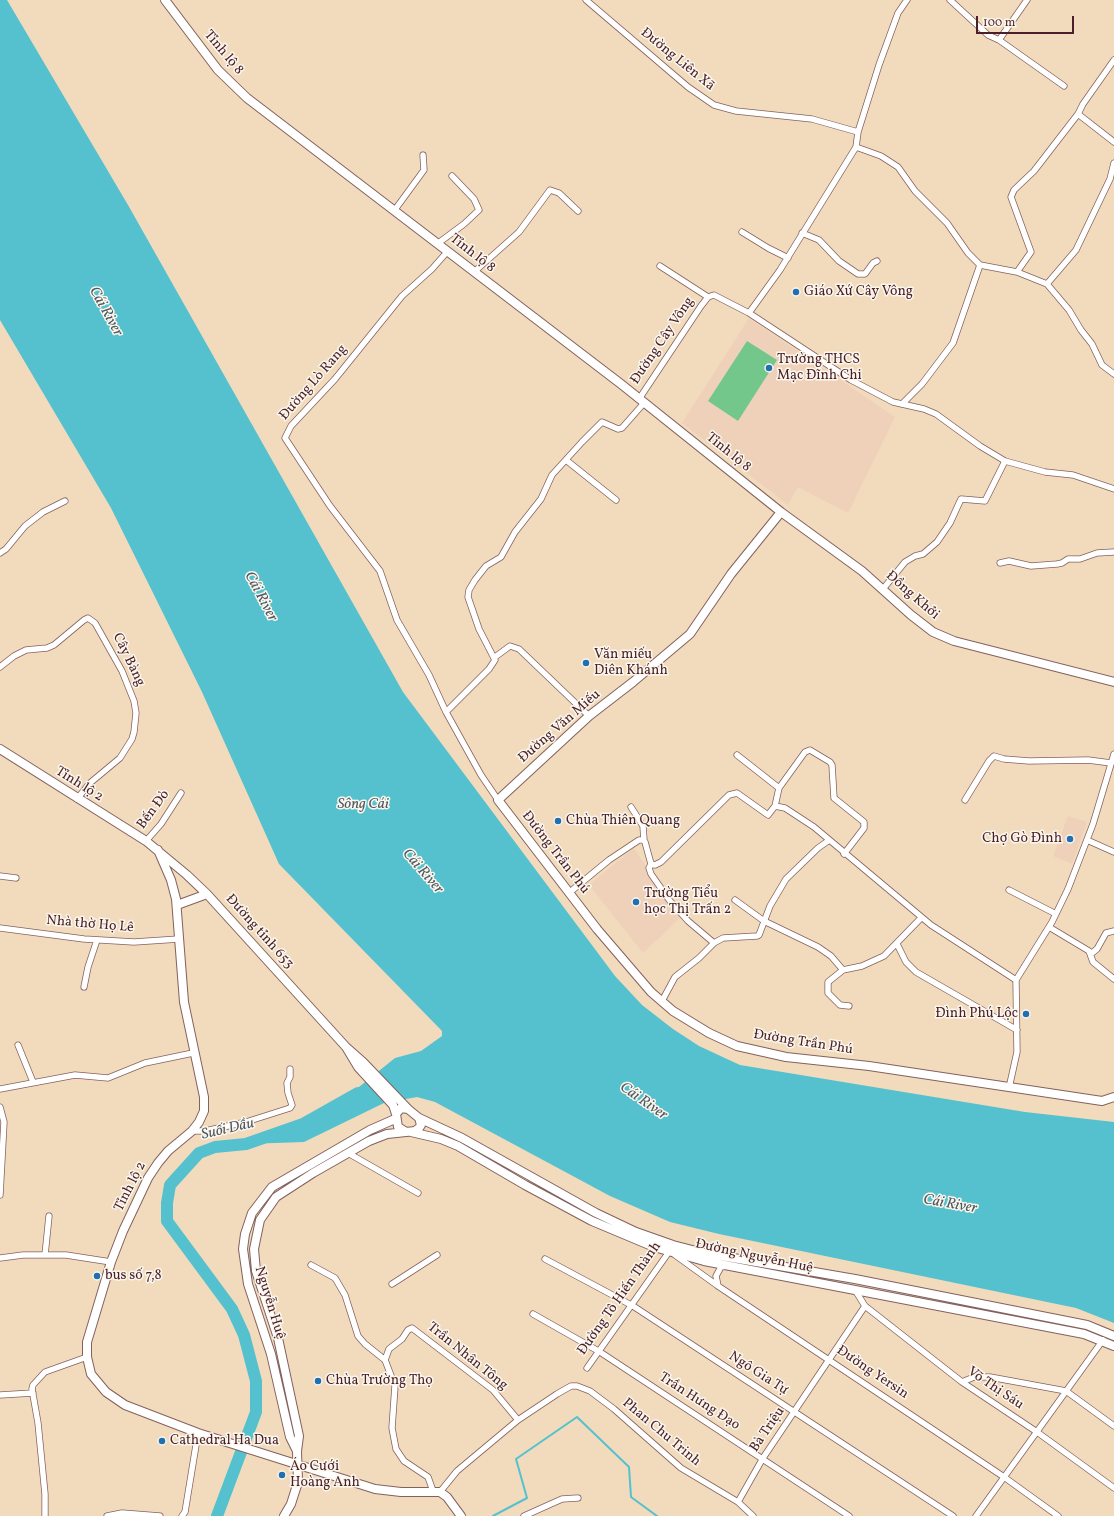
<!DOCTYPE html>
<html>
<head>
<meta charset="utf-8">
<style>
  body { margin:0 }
  #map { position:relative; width:1114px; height:1516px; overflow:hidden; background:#f1dbbc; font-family:Vollkorn,serif }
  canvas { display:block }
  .scale { position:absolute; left:976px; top:16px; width:98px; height:18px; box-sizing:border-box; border:2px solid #4a1f2b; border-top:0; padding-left:5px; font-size:12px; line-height:14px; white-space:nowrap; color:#4a1f2b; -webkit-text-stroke:3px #fbf7ec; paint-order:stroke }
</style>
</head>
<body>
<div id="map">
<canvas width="1114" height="1516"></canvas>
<div class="scale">100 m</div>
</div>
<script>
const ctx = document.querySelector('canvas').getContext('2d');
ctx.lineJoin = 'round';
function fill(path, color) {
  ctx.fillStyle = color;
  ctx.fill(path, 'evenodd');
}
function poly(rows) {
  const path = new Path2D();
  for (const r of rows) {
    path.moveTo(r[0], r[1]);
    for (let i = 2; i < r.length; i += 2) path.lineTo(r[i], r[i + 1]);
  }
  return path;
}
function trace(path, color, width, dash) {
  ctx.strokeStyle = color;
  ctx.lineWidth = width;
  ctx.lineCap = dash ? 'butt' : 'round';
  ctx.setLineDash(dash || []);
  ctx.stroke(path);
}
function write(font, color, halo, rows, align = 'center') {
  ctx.font = font + ' Vollkorn,serif';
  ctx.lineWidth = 3;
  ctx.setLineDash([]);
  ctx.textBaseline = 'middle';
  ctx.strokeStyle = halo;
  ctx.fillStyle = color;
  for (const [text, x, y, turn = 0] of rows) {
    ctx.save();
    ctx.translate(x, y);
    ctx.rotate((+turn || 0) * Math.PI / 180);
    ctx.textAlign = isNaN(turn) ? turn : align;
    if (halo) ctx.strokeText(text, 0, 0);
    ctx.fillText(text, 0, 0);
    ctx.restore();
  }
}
fill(poly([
  [749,318,895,417,848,513,798,487,788,505,682,423],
  [1068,816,1087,822,1072,864,1053,856],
  [634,848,680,918,643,953,589,885]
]), '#efd1ba');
fill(poly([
  [747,341,777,360,738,421,708,401]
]), '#74c78a');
fill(poly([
  [0,0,7,0,128,205,403,692,615,976,642,1005,673,1029,699,1046,740,1065,1025,1112,1114,1122,1114,1323,1076,1308,719,1234,670,1222,610,1196,435,1102,417,1097,384,1103,304,1142,246,1144,300,1128,339,1110,344,1099,395,1058,421,1051,442,1036,442,1031,279,864,202,692,111,508,0,320]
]), '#55c1ce');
trace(poly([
  [493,1516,527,1498,516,1459,577,1417,629,1467,631,1497,657,1516]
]), '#55c1ce', 2);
trace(poly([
  [217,1516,256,1412,256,1381,244,1335,232,1309,167,1221,167,1203,170,1185,199,1153,215,1147,246,1144,303,1124,358,1093]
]), '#55c1ce', 12);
const street = poly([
  [586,0,688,87,714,105,736,111,812,119,858,132],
  [950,0,988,35,999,40,1064,86],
  [999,40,1027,0],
  [1114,60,1083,104,1078,114,1114,142],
  [856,147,881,156,898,167,915,191,947,223,968,253,980,265,1017,272,1047,284,1069,310,1081,330,1092,344,1102,365,1114,374],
  [394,211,424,170,423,155],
  [742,232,768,248,788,258],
  [802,233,819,240,839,261,858,274,865,274,873,263,877,261],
  [437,244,464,224,479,210,474,199,452,176],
  [447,252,432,269,402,296,335,379,291,426,285,438,330,506,380,571,397,620,429,675,446,712,481,775,498,800],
  [660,266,708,297],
  [474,272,519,232,550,190,559,193,578,211],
  [1017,272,1031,252,1011,197,1014,190,1034,171,1078,114],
  [1047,284,1076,250,1110,179,1114,163],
  [749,313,780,270,856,147,858,132,879,65,898,13,907,0],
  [639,399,701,306,708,297,714,295,749,313,851,380,893,402,924,409,936,414,980,446,1005,461,1045,472,1073,475,1114,489],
  [902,404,922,384,953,343,980,265],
  [566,460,616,500],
  [0,553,6,549,25,526,43,512,65,501],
  [1000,563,1009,561,1031,566,1057,564,1062,563,1068,559,1080,559,1097,553,1114,552],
  [883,589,905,562,915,556,923,554,937,542,950,523,961,499,985,501,1005,461],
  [495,657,510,646,519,649,589,716],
  [0,667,14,656,26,650,47,648,54,645,84,620,88,618,95,623,122,671,134,701,136,713,134,732,132,739,120,758,90,783,77,799],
  [446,712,489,669,495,660,479,629,468,597,469,590,475,580,486,566,501,557,515,532,541,499,552,475,582,442,602,422,618,429,622,428,644,403],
  [737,755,779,788],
  [965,800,989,761,994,756,1004,759,1029,761,1088,760,1111,763],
  [775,806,785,808,814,827,931,925,1016,980],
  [631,807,643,826,644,840],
  [1087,840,1114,852],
  [146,841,161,824,181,793],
  [651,864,649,868,651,874,670,901,688,921,714,943],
  [0,876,16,878],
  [1009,890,1056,914],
  [570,892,609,860,639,840,643,840,645,842,651,864,655,865,661,862,729,795,737,793,768,815,775,806,779,788,805,752,810,750,830,762,832,765,834,798,864,822,864,828,844,854],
  [735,900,764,921,818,947,831,956,843,970,862,966,884,956,921,918],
  [1049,927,1089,951,1093,962,1114,979],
  [0,928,84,939,134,942,179,939],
  [897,944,906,962,916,972,1017,1030],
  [1092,953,1097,949,1106,933,1114,931],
  [843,970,828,982,828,993,840,1005,849,1006],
  [84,987,88,967,97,940],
  [662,1001,675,977,699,958,714,943,723,938,757,936,759,935,770,906,786,879,818,848,828,841],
  [18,1045,33,1082],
  [1009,1088,1017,1052,1016,980,1052,922,1068,889,1093,824,1114,754],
  [0,1089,75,1075,108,1078,145,1063,193,1053],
  [0,1107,4,1122,0,1195],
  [192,1131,205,1131,246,1122,290,1108,292,1105,288,1093,287,1083,290,1077,290,1069],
  [348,1153,418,1193],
  [45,1255,49,1216],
  [675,1255,718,1286,1004,1477,1058,1516],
  [0,1258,23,1255,66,1255,111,1262],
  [545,1259,633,1306,953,1516],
  [311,1265,335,1278,345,1295,358,1336,365,1344,385,1360,395,1386,392,1428,396,1449,404,1461,428,1477,433,1491],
  [392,1284,437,1255],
  [718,1286,716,1276,721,1267,726,1266],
  [855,1290,865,1306,962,1382,1037,1432,1114,1488],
  [533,1314,600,1352,849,1516],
  [385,1360,389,1349,402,1339,408,1330,412,1328,493,1390,518,1420],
  [587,1368,671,1249],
  [962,1382,974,1377,990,1377,1066,1391,1114,1426],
  [0,1395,33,1393],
  [440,1492,457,1471,518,1420,557,1394,571,1386,577,1386,590,1391,614,1409,681,1468,738,1502,753,1516],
  [738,1502,763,1458,865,1306],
  [45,1516,45,1494,38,1423,32,1389,33,1385,45,1372,87,1357],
  [107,1516,122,1513,160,1516],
  [182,1516,185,1512,198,1433],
  [524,1516,562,1499,578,1498],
  [976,1516,1103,1340]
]);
const secondary = poly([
  [165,0,218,70,247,98,621,384,781,512,862,571,911,615,933,632,954,641,1114,682],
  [781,512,731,574,690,634,633,682,589,716,498,800,597,929,651,992,673,1011,709,1033,737,1046,786,1057,869,1066,1102,1101,1114,1097],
  [0,749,146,841,187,875,207,894,346,1047],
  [158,850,171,880,176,899,184,1002,204,1097,204,1111,199,1122,192,1131,168,1151,158,1163,148,1178,123,1231,111,1262,87,1342,87,1357,91,1374,106,1392,125,1405,198,1433,375,1489,401,1492,440,1492,447,1497,461,1516],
  [177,905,207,894],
  [401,1108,408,1109,419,1118,421,1125,419,1128,415,1131,406,1132,398,1127,396,1114,401,1108],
  [396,1114,393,1105,358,1067,346,1047,363,1062,408,1109],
  [419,1118,462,1138,596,1213,636,1232,673,1245,704,1253,855,1279,1087,1325,1114,1336],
  [411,1132,441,1139,458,1146,525,1185,592,1221,654,1247,704,1261,1084,1334,1114,1346],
  [297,1451,290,1437,271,1354,248,1284,243,1249,245,1234,252,1213,272,1187,370,1130,395,1119],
  [284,1516,291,1504,298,1482,297,1451,299,1436,278,1338,256,1271,254,1249,260,1220,276,1197,313,1173,369,1141,387,1134,406,1132]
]);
trace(street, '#84615e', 7);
trace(secondary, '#84615e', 10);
trace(street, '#fff', 5.5);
trace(secondary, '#fff', 8);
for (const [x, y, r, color] of [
  [796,292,4,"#1f6fb2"],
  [769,368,4,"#1f6fb2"],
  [586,663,4,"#1f6fb2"],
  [558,821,4,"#1f6fb2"],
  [1070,839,4,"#1f6fb2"],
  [636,902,4,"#1f6fb2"],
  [1026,1014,4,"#1f6fb2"],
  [97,1276,4,"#1f6fb2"],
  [318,1381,4,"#1f6fb2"],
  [162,1441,4,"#1f6fb2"],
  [282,1475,4,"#1f6fb2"]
]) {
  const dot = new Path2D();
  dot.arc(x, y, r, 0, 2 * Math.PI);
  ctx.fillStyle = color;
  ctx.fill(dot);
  trace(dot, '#fbf7ec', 1.5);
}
write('14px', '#4a1f2b', '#fbf7ec', [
  ["Tỉnh lộ 8",223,53,50],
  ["Đường Liên Xã",677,60,39],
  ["Tỉnh lộ 8",472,254,38],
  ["Đường Cây Vông",663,341,-56],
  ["Đường Lò Rang",314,383,-49],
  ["Tỉnh lộ 8",728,453,39],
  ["Đồng Khởi",912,596,41],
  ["Cây Bàng",128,660,64],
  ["Đường Văn Miếu",560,727,-41],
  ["Tỉnh lộ 2",79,785,32],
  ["Bến Đò",154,810,-54],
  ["Đường Trần Phú",555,853,52],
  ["Nhà thờ Họ Lê",90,925,5],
  ["Đường tỉnh 653",259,932,48],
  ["Đường Trần Phú",803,1043,9],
  ["Tỉnh lộ 2",131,1187,-63],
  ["Đường Nguyễn Huệ",754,1257,12],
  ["Đường Tô Hiến Thành",620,1299,-55],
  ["Nguyễn Huệ",269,1303,73],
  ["Trần Nhân Tông",467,1357,39],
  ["Đường Yersin",872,1373,34],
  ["Ngô Gia Tự",758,1374,33],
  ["Võ Thị Sáu",995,1389,34],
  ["Trần Hưng Đạo",699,1402,33],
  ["Bà Triệu",768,1430,-56],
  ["Phan Chu Trinh",661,1433,40]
]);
write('14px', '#4a1f2b', '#fbf7ec', [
  ["Giáo Xứ Cây Vông",804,292],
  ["Trường THCS",777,360],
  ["Mạc Đĩnh Chi",777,376],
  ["Văn miếu",594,655],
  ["Diên Khánh",594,671],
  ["Chùa Thiên Quang",566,821],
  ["Chợ Gò Đình",1062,839,"right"],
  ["Trường Tiểu",644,894],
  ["học Thị Trấn 2",644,910],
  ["Đình Phú Lộc",1018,1014,"right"],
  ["bus số 7,8",105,1276],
  ["Chùa Trường Thọ",326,1381],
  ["Cathedral Ha Dua",170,1441],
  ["Áo Cưới",290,1467],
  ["Hoàng Anh",290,1483]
], 'left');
write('italic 15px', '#4e5864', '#fbf7ec', [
  ["Cái River",105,312,61],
  ["Cái River",260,597,62],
  ["Sông Cái",363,805],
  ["Cái River",422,872,49],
  ["Cái River",643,1102,35],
  ["Suối Dầu",228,1130,-13],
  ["Cái River",950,1205,10]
]);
</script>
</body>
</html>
